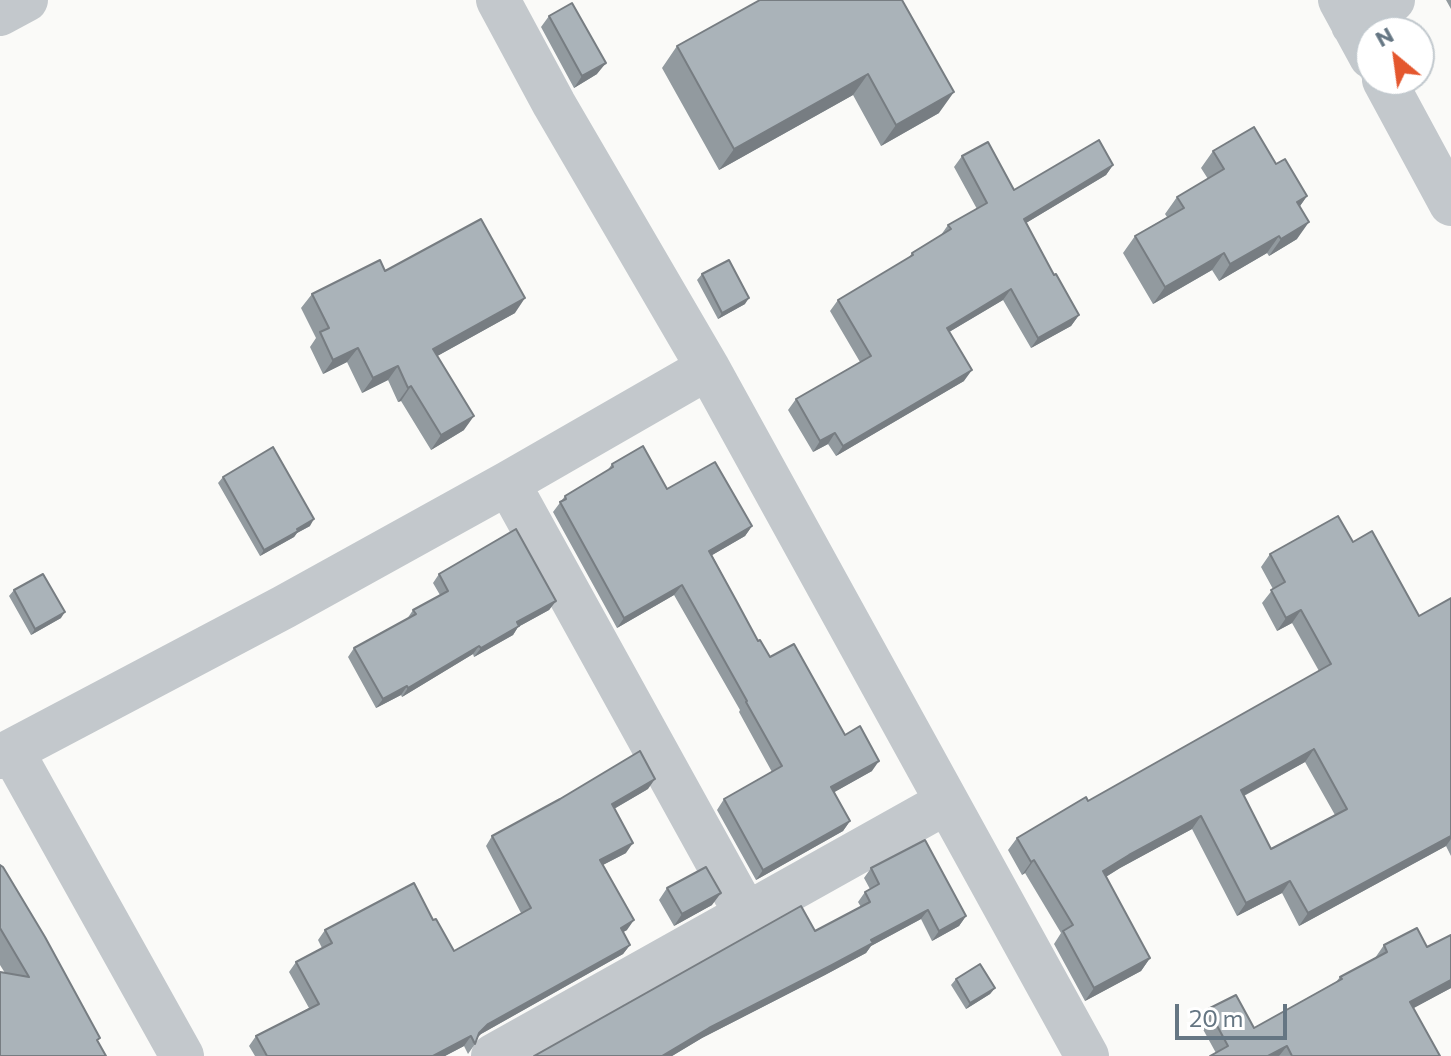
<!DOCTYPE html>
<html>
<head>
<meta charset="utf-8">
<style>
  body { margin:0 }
  #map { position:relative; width:1451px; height:1056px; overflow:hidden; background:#fafaf8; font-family:Commissioner,sans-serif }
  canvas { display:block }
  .north { position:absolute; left:1355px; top:16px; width:80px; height:80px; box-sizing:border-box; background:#fff; border:2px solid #c1c8cd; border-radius:50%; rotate:331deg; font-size:22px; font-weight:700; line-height:32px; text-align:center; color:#657683 }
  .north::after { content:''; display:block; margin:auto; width:28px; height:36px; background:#e4572e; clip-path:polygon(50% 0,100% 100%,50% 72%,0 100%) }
  .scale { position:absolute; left:1175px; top:1004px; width:112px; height:36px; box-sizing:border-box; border:4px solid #657683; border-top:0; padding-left:10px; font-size:24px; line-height:28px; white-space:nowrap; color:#657683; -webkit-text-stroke:6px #fff; paint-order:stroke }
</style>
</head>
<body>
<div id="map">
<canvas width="1451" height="1056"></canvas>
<div class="north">N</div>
<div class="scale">20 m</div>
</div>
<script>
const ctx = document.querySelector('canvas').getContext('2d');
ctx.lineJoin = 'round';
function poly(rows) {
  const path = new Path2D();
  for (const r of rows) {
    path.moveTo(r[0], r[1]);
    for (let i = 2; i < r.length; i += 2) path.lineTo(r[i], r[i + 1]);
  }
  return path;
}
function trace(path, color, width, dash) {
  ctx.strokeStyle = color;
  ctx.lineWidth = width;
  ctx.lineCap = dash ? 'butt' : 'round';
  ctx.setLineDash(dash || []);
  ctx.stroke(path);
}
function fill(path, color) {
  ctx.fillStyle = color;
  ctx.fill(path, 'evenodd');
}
trace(poly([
  [1340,0,1371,57],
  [0,14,26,0],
  [1353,25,1393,0],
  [1384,80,1451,204],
  [708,368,1087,1056],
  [508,483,746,914],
  [12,751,182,1056],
  [0,757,284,607,508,483,708,368,554,104,498,0],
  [493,1056,947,802]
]), '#c3c8cc', 44);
fill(poly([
  [760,0,939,113,881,146,853,95,719,170,662,68,677,46],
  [1446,0,1451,0,1451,9],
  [549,16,597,74,574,88,541,27],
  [1213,151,1276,164,1307,196,1300,206,1297,239,1269,256,1267,253,1219,281,1212,270,1153,304,1123,253,1135,236,1167,217,1165,214,1177,197,1208,179,1201,168],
  [962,156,1014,190,1113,165,1106,175,1026,223,1054,275,1079,315,1071,326,1031,348,1003,300,949,332,964,381,836,456,828,444,813,452,788,410,796,399,860,362,830,311,838,300,908,259,912,253,941,235,948,225,977,209,954,167],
  [385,271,515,313,437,356,464,430,431,450,401,401,398,402,388,380,362,393,347,362,323,374,310,347,316,338,301,308,312,294],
  [702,274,745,304,718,319,697,280],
  [612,464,667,489,752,526,745,536,712,555,758,641,770,657,845,735,872,771,834,792,850,821,843,831,756,880,717,810,724,799,772,772,739,712,740,710,674,595,617,628,553,512,565,496,607,471],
  [223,477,310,526,297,533,294,537,260,556,218,483],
  [1353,542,1419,616,1451,598,1451,856,1446,846,1299,926,1282,893,1237,916,1192,829,1120,868,1106,877,1150,958,1141,971,1085,1001,1054,944,1061,933,1025,873,1022,875,1008,850,1017,838,1088,801,1319,671,1292,623,1277,631,1262,603,1273,589,1261,567,1270,554],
  [1305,762,1335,815,1271,849,1244,796],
  [439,574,556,601,549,610,518,627,513,635,474,657,473,654,402,697,401,695,376,708,348,657,354,648,407,619,413,610,440,595,433,583],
  [14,590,61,618,31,635,9,596],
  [648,789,614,809,626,853,603,865,627,930,623,932,630,945,623,954,481,1034,477,1037,475,1044,468,1054,464,1046,445,1056,255,1056,249,1046,256,1036,309,1008,289,972,296,962,322,948,318,940,325,930,433,920,454,951,521,913,486,846,492,836],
  [0,865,97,1041,5,973,0,965],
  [871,868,966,916,959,926,932,941,921,919,871,946,866,953,825,975,702,1038,672,1056,534,1056,815,931,861,907,858,902,865,892,870,889,864,878],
  [667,888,712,905,674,926,659,900],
  [1451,935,1451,988,1413,1008,1440,1056,1210,1056,1216,1053,1199,1022,1208,1009,1254,1028,1336,982,1340,977,1375,958,1384,945,1427,947],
  [956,979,995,988,990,994,966,1009,951,985]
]), '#929a9f');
fill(poly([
  [606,63,597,74,574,88,582,76],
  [868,74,853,95,719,170,734,149],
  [954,92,939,113,881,146,896,125],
  [1113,165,1106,175,1016,229,1024,219],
  [1307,196,1295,213,1297,202],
  [1309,222,1297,239,1269,256,1281,239],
  [1279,236,1267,253,1219,281,1230,264],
  [1224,253,1212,270,1153,304,1165,287],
  [1011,289,1003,300,939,338,947,328],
  [525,298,515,313,423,364,433,349],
  [749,298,745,304,718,319,722,313],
  [1079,315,1071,326,1031,348,1038,338],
  [358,348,347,362,323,374,333,360],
  [398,366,388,380,362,393,373,378],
  [972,370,964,381,836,456,843,446],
  [411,386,401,401,398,402,408,388],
  [474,416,464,430,431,450,441,435],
  [835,433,828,444,813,452,820,441],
  [314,519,310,526,297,533,294,537,260,556,264,550],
  [752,526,745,536,702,561,709,551],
  [682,585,674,595,617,628,624,618],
  [556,601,549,610,518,627,513,635,474,657,481,648,517,622],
  [1301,610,1292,623,1277,631,1286,618],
  [65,612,61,618,31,635,35,629],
  [479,646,473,654,402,697,408,688],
  [407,686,401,695,376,708,383,699],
  [1314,749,1305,762,1232,802,1241,790],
  [879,761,872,771,824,798,831,787],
  [655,779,648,789,605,814,612,804],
  [1201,816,1192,829,1120,868,1094,884,1103,871,1129,855],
  [850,821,843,831,756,880,763,870],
  [1451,836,1451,839,1446,846,1299,926,1308,913],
  [633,843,626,853,593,870,600,860],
  [1034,860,1025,873,1022,875,1031,862],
  [1290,881,1282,893,1237,916,1246,903],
  [721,893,712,905,674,926,682,914],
  [928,910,921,919,871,946,866,953,825,975,702,1038,672,1056,662,1056,709,1028],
  [966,916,959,926,932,941,939,931],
  [634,920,627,930,614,937,621,928],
  [630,945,623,954,481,1034,472,1043,479,1033,488,1024],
  [1150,958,1141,971,1085,1001,1094,988],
  [1451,980,1451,988,1401,1015,1410,1002],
  [995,988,990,994,966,1009,970,1003],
  [471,1036,464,1046,445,1056,433,1056],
  [1287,1046,1279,1056,1268,1056]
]), '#777d82');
const building = poly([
  [760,0,902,0,954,92,896,125,868,74,734,149,677,46,760,0],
  [572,3,606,63,582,76,549,16,572,3],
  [1254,127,1276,164,1285,159,1307,196,1297,202,1309,222,1281,239,1279,236,1230,264,1224,253,1165,287,1135,236,1184,208,1177,197,1224,169,1213,151,1254,127],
  [1099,140,1113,165,1024,219,1054,275,1056,274,1079,315,1038,338,1011,289,947,328,972,370,843,446,835,433,820,441,796,399,871,356,838,300,913,255,912,253,951,229,948,225,987,203,962,156,988,142,1014,190,1099,140],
  [481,219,525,298,433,349,474,416,441,435,411,386,408,388,398,366,373,378,358,348,333,360,320,332,329,328,312,294,380,260,385,271,481,219],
  [729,260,749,298,722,313,702,274,729,260],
  [643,446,667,489,715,462,752,526,709,551,737,602,758,641,760,640,770,657,794,644,845,735,860,726,879,761,831,787,850,821,763,870,724,799,782,766,746,702,747,701,682,585,624,618,560,502,566,499,565,496,613,467,612,464,643,446],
  [273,447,314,519,297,529,298,531,264,550,223,477,273,447],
  [1338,516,1353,542,1372,531,1419,616,1451,598,1451,836,1308,913,1290,881,1246,903,1201,816,1129,855,1103,871,1150,958,1094,988,1063,931,1073,925,1034,860,1031,862,1017,838,1086,797,1088,801,1331,664,1301,610,1286,618,1271,590,1285,582,1270,554,1338,516],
  [1314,749,1347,809,1271,849,1241,790,1314,749],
  [516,529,556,601,517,622,519,626,481,648,479,646,408,688,407,686,383,699,354,648,416,614,413,610,448,591,439,574,516,529],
  [43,574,65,612,35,629,14,590,43,574],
  [640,751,655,779,612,804,633,843,600,860,634,920,621,928,630,945,488,1024,479,1033,475,1044,471,1036,433,1056,267,1056,256,1036,319,1004,296,962,332,943,325,930,414,883,433,920,436,919,454,951,531,908,492,836,560,799,640,751],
  [925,840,966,916,939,931,928,910,871,940,873,943,832,965,709,1028,662,1056,534,1056,801,906,815,931,870,902,865,892,879,884,871,868,925,840],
  [0,865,3,867,45,937,100,1038,97,1040,106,1056,0,1056,0,972,29,977,0,928,0,865],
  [706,867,721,893,682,914,667,888,706,867],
  [1417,928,1427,947,1451,935,1451,980,1410,1002,1440,1056,1292,1056,1287,1046,1268,1056,1210,1056,1228,1046,1208,1009,1236,995,1254,1028,1342,979,1340,977,1387,952,1384,945,1417,928],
  [980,964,995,988,970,1003,956,979,980,964]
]);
fill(building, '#aab3b9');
trace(building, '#777d82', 2);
</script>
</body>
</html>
